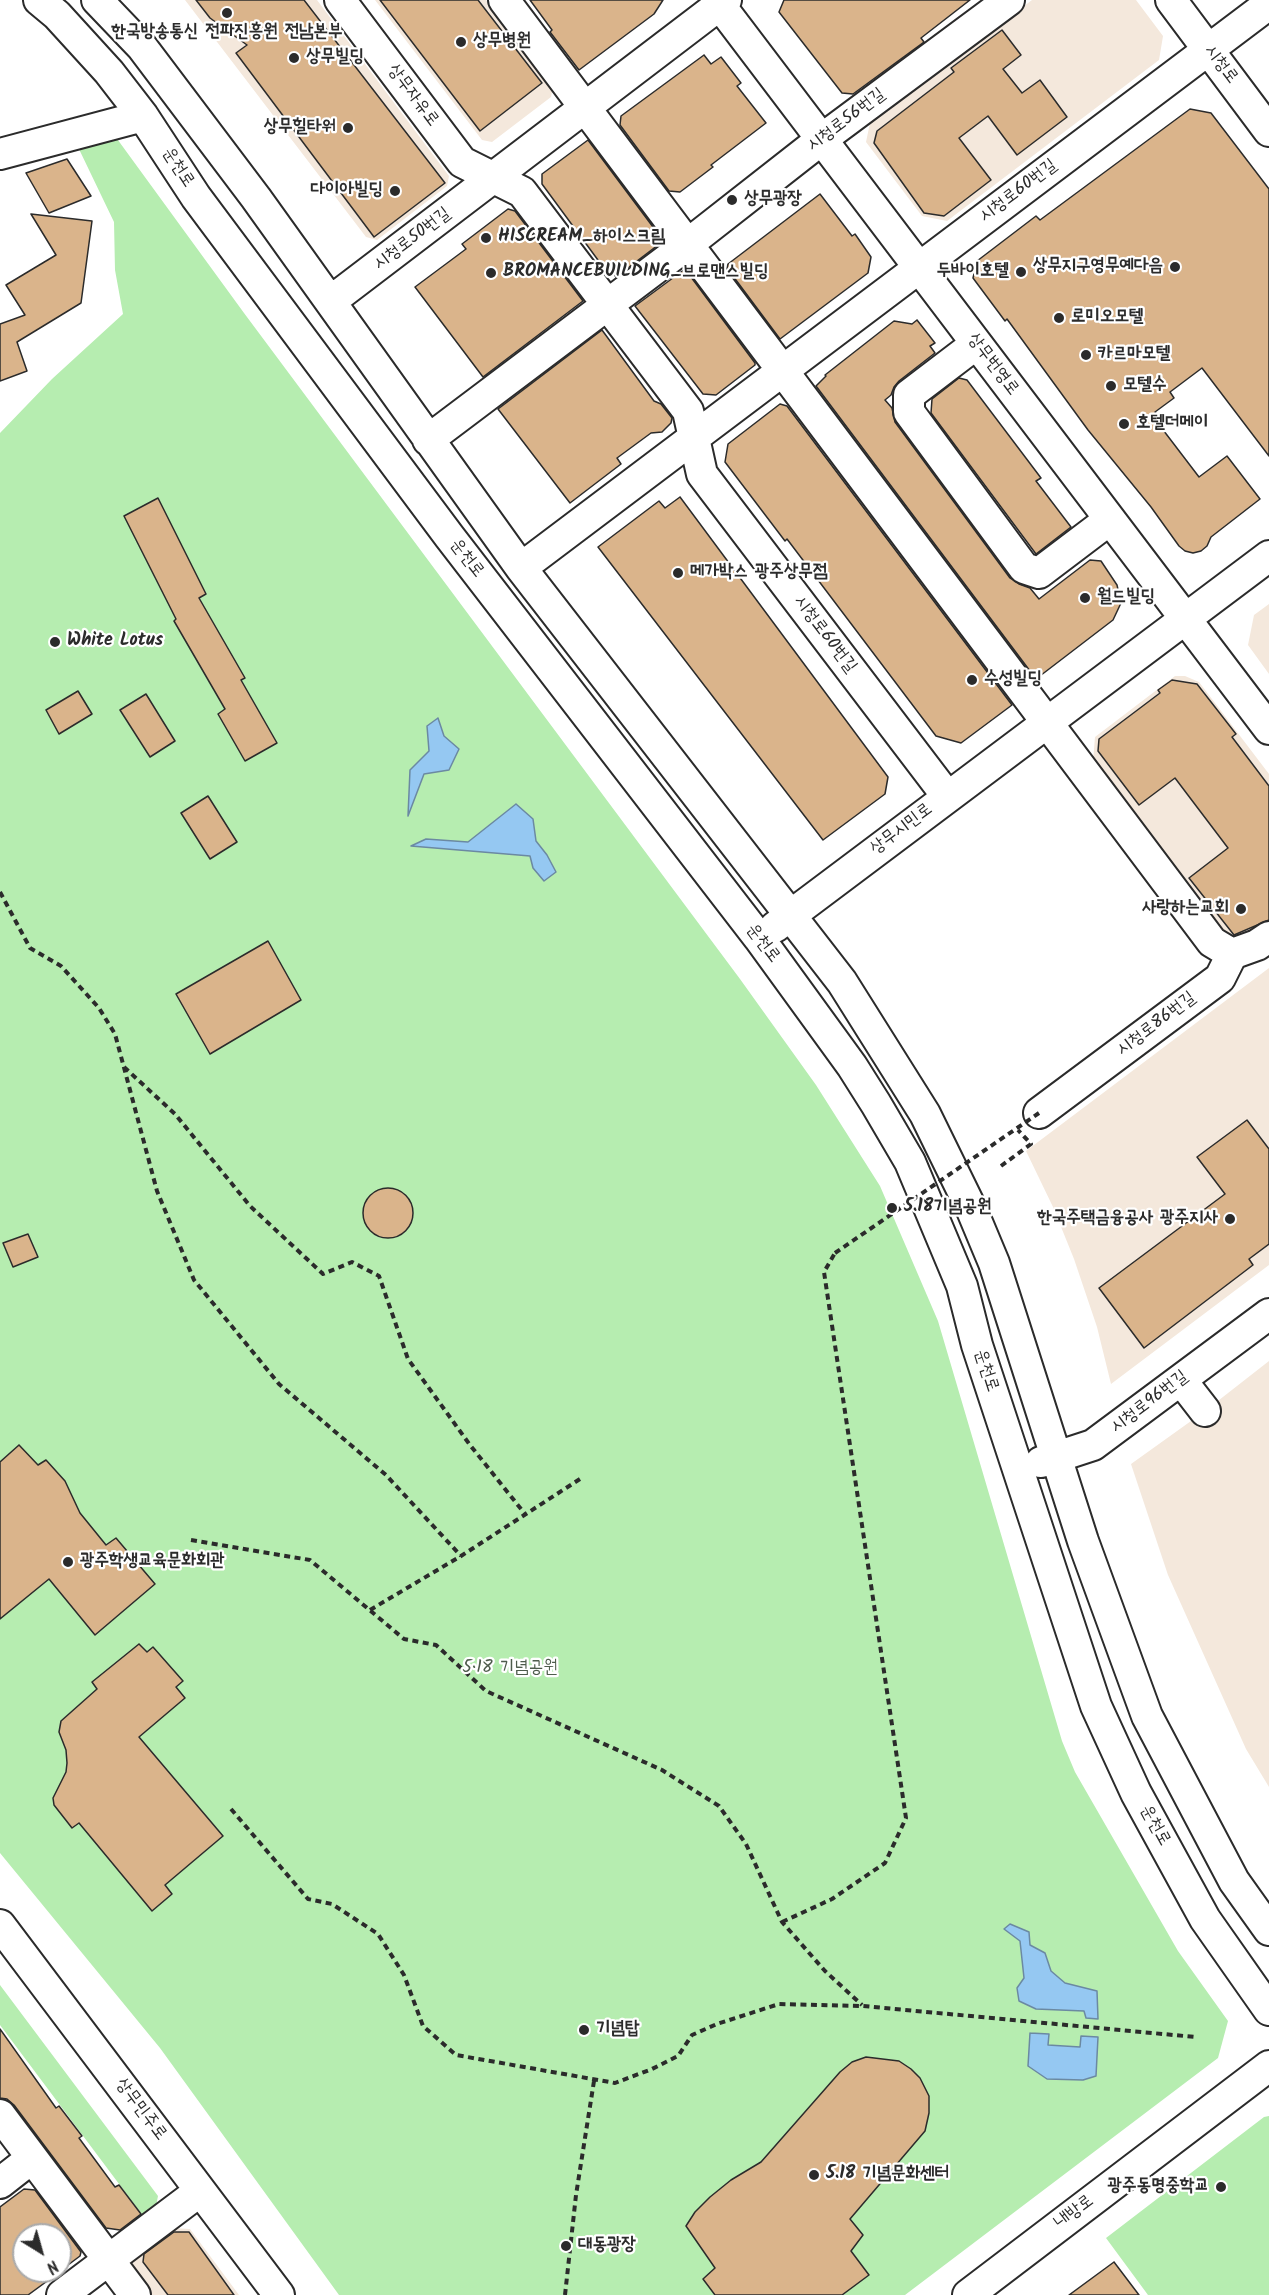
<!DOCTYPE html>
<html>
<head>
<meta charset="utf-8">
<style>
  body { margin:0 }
  #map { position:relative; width:1269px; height:2295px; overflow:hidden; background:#fff; font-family:Kalam,sans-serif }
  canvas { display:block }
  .north { position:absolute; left:12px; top:2223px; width:60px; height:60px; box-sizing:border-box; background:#fff; border:2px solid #aaa; border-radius:50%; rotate:143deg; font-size:16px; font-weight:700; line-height:24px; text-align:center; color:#2b2b2b }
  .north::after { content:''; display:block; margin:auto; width:21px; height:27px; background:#2b2b2b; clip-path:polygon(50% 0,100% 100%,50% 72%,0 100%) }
</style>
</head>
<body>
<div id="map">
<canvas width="1269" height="2295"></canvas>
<div class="north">N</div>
</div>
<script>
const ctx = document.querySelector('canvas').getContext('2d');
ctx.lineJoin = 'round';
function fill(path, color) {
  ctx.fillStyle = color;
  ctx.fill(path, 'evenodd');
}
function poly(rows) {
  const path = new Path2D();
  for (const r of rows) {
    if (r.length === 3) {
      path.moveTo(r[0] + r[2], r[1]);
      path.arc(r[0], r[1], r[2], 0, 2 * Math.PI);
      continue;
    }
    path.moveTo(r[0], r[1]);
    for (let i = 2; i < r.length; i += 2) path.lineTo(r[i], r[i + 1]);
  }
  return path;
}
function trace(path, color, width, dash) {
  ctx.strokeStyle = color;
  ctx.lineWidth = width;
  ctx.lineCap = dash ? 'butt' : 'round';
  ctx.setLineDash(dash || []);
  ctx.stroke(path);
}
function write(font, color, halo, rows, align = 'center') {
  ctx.font = font + ' Kalam,"Poor Story",sans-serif';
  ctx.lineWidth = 4.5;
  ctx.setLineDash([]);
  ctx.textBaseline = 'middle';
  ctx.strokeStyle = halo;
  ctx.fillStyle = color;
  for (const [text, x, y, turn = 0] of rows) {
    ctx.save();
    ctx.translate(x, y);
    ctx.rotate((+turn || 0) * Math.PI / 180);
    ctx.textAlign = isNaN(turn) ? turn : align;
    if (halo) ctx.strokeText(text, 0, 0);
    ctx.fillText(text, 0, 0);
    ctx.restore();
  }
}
fill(poly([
  [185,0,317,0,449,176,447,186,377,240,366,237],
  [375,0,486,0,553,87,551,97,492,142,482,140],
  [1032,0,1136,0,1163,36,1159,60,947,221,922,216,866,142,870,123],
  [1269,604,1269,674,1248,645,1254,615],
  [1175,676,1185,676,1199,682,1269,774,1269,923,1244,942,1229,940,1093,761,1095,737],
  [1269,968,1269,1265,1111,1384,1097,1327,1074,1259,1053,1207,1026,1151],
  [1269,1361,1269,1787,1246,1749,1168,1575,1131,1464,1205,1411],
  [171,2228,190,2229,239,2295,150,2295,132,2271,134,2256]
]), '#f4e8dc');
fill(poly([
  [115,136,244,313,740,979,816,1085,880,1186,938,1321,1062,1741,1075,1772,1178,1951,1228,2021,1218,2058,905,2295,339,2295,160,2048,0,1853,0,433,52,379,123,314,115,270,114,222,78,147],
  [0,1985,158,2196,156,2206,143,2216,0,2025],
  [1269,2116,1269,2295,1148,2295,1106,2238,1264,2117]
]), '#b6edb0');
const water = poly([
  [438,718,444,736,459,749,449,770,424,774,408,816,410,770,429,751,427,726,438,718],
  [516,804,533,819,536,841,547,855,556,872,544,881,533,868,530,856,411,846,426,839,468,842,516,804],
  [1010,1924,1029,1932,1030,1945,1045,1953,1051,1971,1065,1983,1097,1991,1098,2019,1086,2018,1084,2011,1036,2009,1019,2001,1017,1988,1024,1978,1020,1941,1004,1929,1010,1924],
  [1030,2033,1049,2034,1048,2045,1080,2047,1081,2036,1098,2037,1096,2076,1083,2080,1047,2079,1028,2066,1030,2033]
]);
fill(water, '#95c8f2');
trace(water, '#6b89a2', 1.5);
const building = poly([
  [196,0,304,0,445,183,374,237,236,53,247,45,210,18,196,0],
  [380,0,478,0,542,83,480,131,380,0],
  [530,0,663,0,654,14,579,70,550,32,552,30,530,0],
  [784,0,970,0,921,38,924,42,853,94,842,93,779,12,784,0],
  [1002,30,1021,55,1003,69,1022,93,1040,80,1067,117,1017,155,988,116,959,138,991,180,944,216,924,213,874,143,877,131,954,72,951,68,1002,30],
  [704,55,711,64,721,57,741,83,737,86,766,123,711,165,713,167,680,192,669,191,620,125,621,116,704,55],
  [1190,109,1211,113,1269,189,1269,456,1202,368,1170,392,1174,398,1155,412,1157,415,1154,418,1199,477,1227,456,1260,499,1211,537,1207,546,1201,551,1193,553,1185,551,1179,546,1151,507,1088,430,1007,319,1005,321,973,278,977,261,1036,216,1040,220,1190,109],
  [588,140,659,235,658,245,616,277,613,273,609,275,542,184,542,174,588,140],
  [67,159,91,196,49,213,26,173,67,159],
  [820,194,852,236,855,234,871,257,868,273,780,339,727,268,728,264,820,194],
  [508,209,515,211,583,301,483,377,415,287,466,249,462,244,508,209],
  [31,214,92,221,81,303,17,342,27,371,0,381,0,324,25,315,6,285,56,255,31,214],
  [685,269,755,363,755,365,716,395,703,394,635,306,685,269],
  [917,320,935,343,930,346,935,353,899,381,894,387,891,395,885,400,892,408,895,422,1010,578,1019,584,1030,588,1039,599,1090,560,1101,561,1117,585,1121,603,1113,620,1036,679,816,386,826,376,825,375,894,321,912,324,917,320],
  [602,330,654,401,661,404,672,418,671,423,662,432,651,433,617,458,621,464,570,503,498,409,602,330],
  [959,378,967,380,1041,478,1036,481,1071,527,1036,554,931,413,932,399,959,378],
  [780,404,787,406,1012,705,961,743,936,736,787,539,785,541,725,462,728,444,780,404],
  [680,497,888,777,885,794,823,840,598,547,659,501,665,508,680,497],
  [158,498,206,594,199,598,245,678,241,680,277,743,245,761,218,714,225,709,174,621,176,619,124,516,158,498],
  [1172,680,1197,684,1236,734,1232,737,1269,786,1269,920,1234,935,1189,878,1228,848,1175,778,1139,805,1098,751,1099,739,1160,693,1158,690,1172,680],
  [78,691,92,714,59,734,46,710,78,691],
  [146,694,175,741,150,757,120,710,146,694],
  [208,796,237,842,210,859,181,813,208,796],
  [268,941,301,1000,210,1054,176,994,268,941],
  [1247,1120,1269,1149,1269,1244,1249,1259,1253,1265,1144,1348,1099,1288,1225,1194,1197,1157,1247,1120],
  [388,1213,25],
  [28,1234,38,1257,13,1267,3,1243,28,1234],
  [19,1445,38,1465,46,1460,65,1481,80,1513,106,1545,116,1538,155,1584,95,1635,49,1579,0,1619,0,1462,19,1445],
  [139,1644,147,1652,153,1647,183,1681,176,1687,185,1698,139,1737,223,1836,165,1885,172,1894,152,1911,79,1823,72,1828,54,1805,53,1798,66,1772,67,1763,66,1750,59,1732,61,1721,97,1689,92,1682,139,1644],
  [0,2029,56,2108,59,2106,82,2136,79,2138,115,2187,119,2185,141,2214,120,2230,106,2228,14,2105,7,2099,0,2098,0,2029],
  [866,2057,899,2061,911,2069,920,2078,929,2096,929,2113,925,2131,850,2219,863,2235,851,2251,869,2275,842,2295,715,2295,703,2279,715,2268,686,2226,695,2212,710,2197,731,2180,761,2162,840,2072,852,2062,866,2057],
  [24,2189,35,2190,81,2252,80,2256,60,2271,60,2235,24,2235,24,2271,61,2271,28,2295,0,2295,0,2207,24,2189],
  [174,2232,189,2232,234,2295,168,2295,143,2262,144,2254,174,2232],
  [1114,2262,1139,2295,1069,2295,1114,2262]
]);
fill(building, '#dab48b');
trace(building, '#2b2b2b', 1.5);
const minor = poly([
  [39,0,57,15,109,72,143,116,196,197,449,536,759,938,852,1066,876,1104,910,1162,962,1286,977,1345,1096,1706,1136,1793,1205,1919,1269,2010],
  [97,0,142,47,256,198,521,568,842,982,925,1114,971,1208,994,1263,1083,1541,1147,1716,1234,1881,1269,1930],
  [340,0,462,162,522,192,688,411,702,474,947,796],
  [504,0,1212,942,1232,954],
  [716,0,1269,729],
  [1171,0,1269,131],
  [0,154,143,116],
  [331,301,726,0],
  [976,344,909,395,909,412,1024,568,1039,573,1109,520],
  [428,440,688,244,822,139,1009,0],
  [521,568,1269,4],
  [775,927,1269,556],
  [1039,1113,1220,978,1232,954,1257,945,1269,937],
  [1181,1380,1205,1411],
  [1041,1462,1093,1445,1269,1314],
  [0,1925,279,2295],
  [0,2115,135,2295],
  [0,2183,32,2158],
  [62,2295,200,2191],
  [968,2295,1269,2066]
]);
trace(minor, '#2b2b2b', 34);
trace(poly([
  [0,892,30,948,61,966,99,1008,115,1034,157,1191,194,1280,279,1384,386,1475,461,1556],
  [124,1067,175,1114,250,1206,323,1274,352,1262,379,1276,408,1359,470,1445,525,1514],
  [1001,1166,1031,1144,1018,1130],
  [191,1540,310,1560,404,1639,436,1645,486,1691,662,1770,719,1806,746,1844,782,1922,825,1971,862,2005],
  [370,1610,461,1556,580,1479],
  [231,1809,308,1899,332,1904,378,1934,404,1975,423,2026,456,2055,615,2083,652,2069,678,2056,692,2035,717,2024,779,2004,863,2006,1195,2037],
  [782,1922,832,1899,885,1863,906,1818,824,1272,835,1253],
  [565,2295,576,2195,594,2081]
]), '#2b2b2b', 4, [6, 4.5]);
trace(minor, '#fff', 30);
trace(poly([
  [835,1253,1039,1113]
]), '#2b2b2b', 4, [6, 4.5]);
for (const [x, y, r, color] of [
  [227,13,6,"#2b2b2b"],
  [461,42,6,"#2b2b2b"],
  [294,58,6,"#2b2b2b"],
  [348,128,6,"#2b2b2b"],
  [395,191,6,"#2b2b2b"],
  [732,200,6,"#2b2b2b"],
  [486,238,6,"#2b2b2b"],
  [1175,267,6,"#2b2b2b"],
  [1021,272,6,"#2b2b2b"],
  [491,273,6,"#2b2b2b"],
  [1059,318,6,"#2b2b2b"],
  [1086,355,6,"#2b2b2b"],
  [1111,386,6,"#2b2b2b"],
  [1124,424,6,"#2b2b2b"],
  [678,573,6,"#2b2b2b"],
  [1085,598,6,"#2b2b2b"],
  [55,642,6,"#2b2b2b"],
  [972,680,6,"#2b2b2b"],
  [1241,909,6,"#2b2b2b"],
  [892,1208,6,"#2b2b2b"],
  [1230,1219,6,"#2b2b2b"],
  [68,1562,6,"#2b2b2b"],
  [584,2030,6,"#2b2b2b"],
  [814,2175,6,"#2b2b2b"],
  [1221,2187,6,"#2b2b2b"],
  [566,2246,6,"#2b2b2b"]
]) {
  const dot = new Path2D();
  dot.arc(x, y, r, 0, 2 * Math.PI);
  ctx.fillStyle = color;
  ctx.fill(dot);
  trace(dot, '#fff', 2);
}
write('bold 18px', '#2b2b2b', '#fff', [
  ["한국방송통신 전파진흥원 전남본부",227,33,"center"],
  ["상무병원",473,42],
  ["상무빌딩",306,58],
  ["상무힐타워",336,128,"right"],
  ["다이아빌딩",383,191,"right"],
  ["상무광장",744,200],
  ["HISCREAM_하이스크림",498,238],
  ["상무지구영무예다음",1163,267,"right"],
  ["두바이호텔",1009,272,"right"],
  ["BROMANCEBUILDING_브로맨스빌딩",503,273],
  ["로미오모텔",1071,318],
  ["카르마모텔",1098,355],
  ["모텔수",1123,386],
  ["호텔더메이",1136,424],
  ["메가박스 광주상무점",690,573],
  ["월드빌딩",1097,598],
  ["White Lotus",67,642],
  ["수성빌딩",984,680],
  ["사랑하는교회",1229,909,"right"],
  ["5.18기념공원",904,1208],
  ["한국주택금융공사 광주지사",1218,1219,"right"],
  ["광주학생교육문화회관",80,1562],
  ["기념탑",596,2030],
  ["5.18 기념문화센터",826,2175],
  ["광주동명중학교",1209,2187,"right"],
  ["대동광장",578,2246]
], 'left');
write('18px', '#2b2b2b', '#fff', [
  ["시청로",1220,65,53],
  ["상무자유로",412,96,53],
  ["시청로56번길",847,121,-37],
  ["운천로",177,168,57],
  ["시청로60번길",1019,192,-37],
  ["시청로50번길",413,240,-37],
  ["상무번영로",992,365,53],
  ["운천로",466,559,52],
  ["시청로60번길",824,635,53],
  ["상무시민로",902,830,-37],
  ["운천로",762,944,53],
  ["시청로86번길",1157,1025,-37],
  ["운천로",985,1371,72],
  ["시청로96번길",1150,1403,-37],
  ["운천로",1154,1826,61],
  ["상무민주로",140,2110,53],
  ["내방로",1075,2213,-37]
]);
write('18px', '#4e5c4c', '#fff', [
  ["5·18 기념공원",510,1669]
]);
</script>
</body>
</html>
